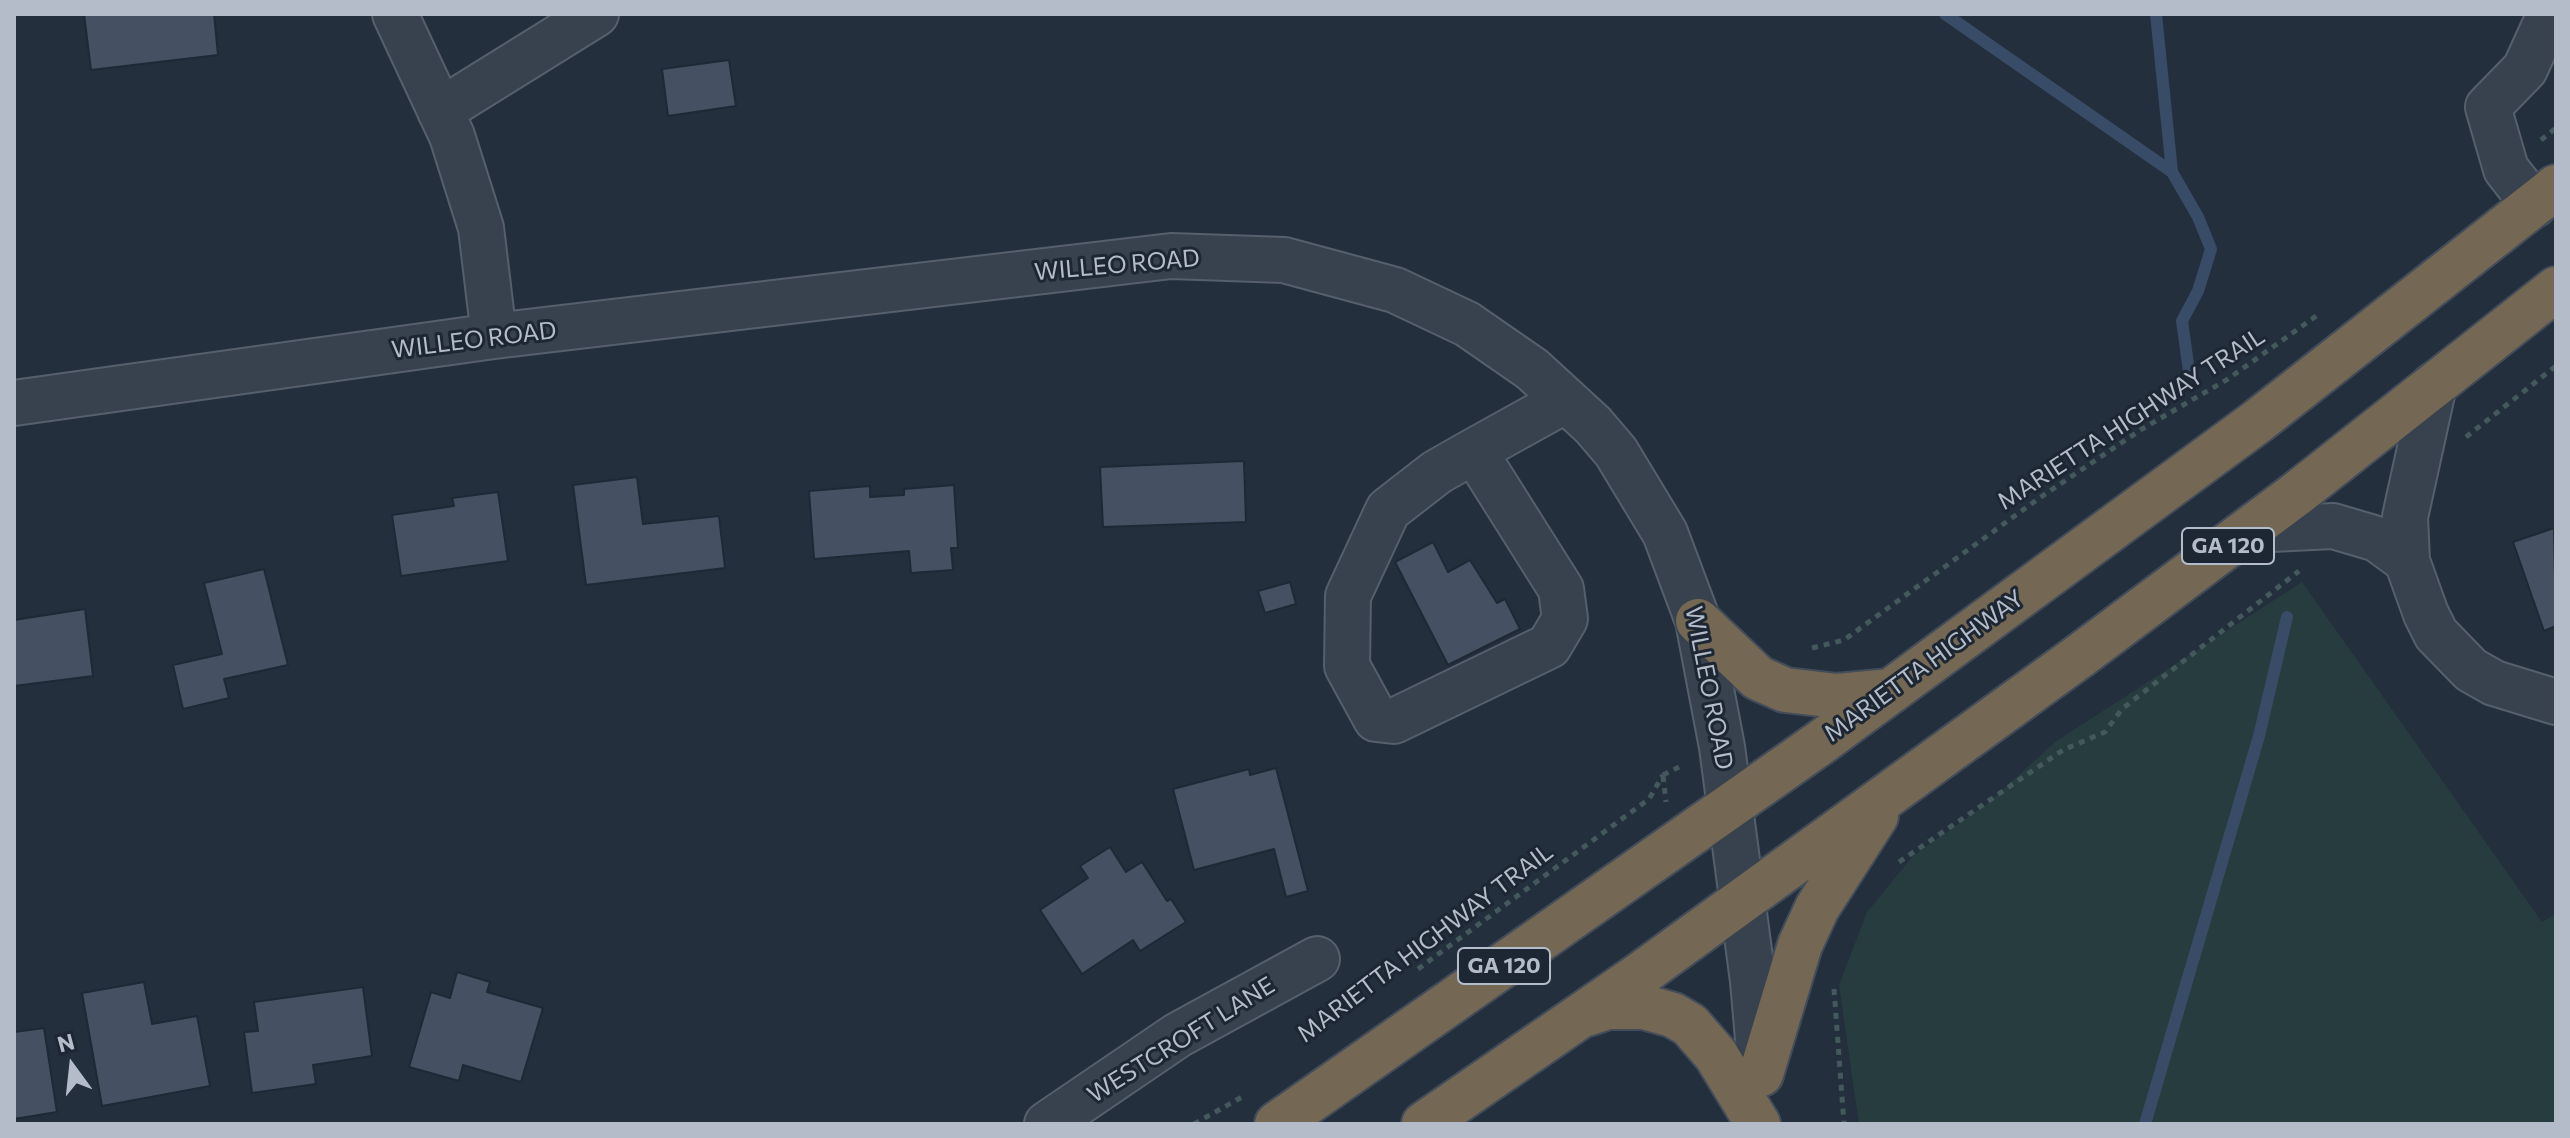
<!DOCTYPE html>
<html>
<head>
<meta charset="utf-8">
<style>
  body { margin:0 }
  #map { position:relative; width:2570px; height:1138px; overflow:hidden; background:#242f3e; font-family:Commissioner,sans-serif }
  canvas { display:block }
  .frame { position:absolute; inset:0; border:16px solid #b4bcc9; pointer-events:none }
  .north { position:absolute; left:32px; top:1026px; width:80px; height:80px; -webkit-text-stroke:6px #1d2633; paint-order:stroke; rotate:345deg; font-size:22px; font-weight:700; line-height:32px; text-align:center; color:#b4bcc9 }
  .north::after { content:''; display:block; margin:auto; width:28px; height:36px; background:#b4bcc9; clip-path:polygon(50% 0,100% 100%,50% 72%,0 100%) }
</style>
</head>
<body>
<div id="map">
<canvas width="2570" height="1138"></canvas>
<div class="frame"></div>
<div class="north">N</div>
</div>
<script>
const ctx = document.querySelector('canvas').getContext('2d');
ctx.lineJoin = 'round';
function fill(path, color) {
  ctx.fillStyle = color;
  ctx.fill(path, 'evenodd');
}
function poly(rows) {
  const path = new Path2D();
  for (const r of rows) {
    path.moveTo(r[0], r[1]);
    for (let i = 2; i < r.length; i += 2) path.lineTo(r[i], r[i + 1]);
  }
  return path;
}
function trace(path, color, width, dash) {
  ctx.strokeStyle = color;
  ctx.lineWidth = width;
  ctx.lineCap = dash ? 'butt' : 'round';
  ctx.setLineDash(dash || []);
  ctx.stroke(path);
}
function write(font, color, halo, rows, align = 'center') {
  ctx.font = font + ' Commissioner,sans-serif';
  ctx.lineWidth = 6;
  ctx.setLineDash([]);
  ctx.textBaseline = 'middle';
  ctx.strokeStyle = halo;
  ctx.fillStyle = color;
  for (const [text, x, y, turn = 0] of rows) {
    ctx.save();
    ctx.translate(x, y);
    ctx.rotate((+turn || 0) * Math.PI / 180);
    ctx.textAlign = isNaN(turn) ? turn : align;
    if (halo) ctx.strokeText(text, 0, 0);
    ctx.fillText(text, 0, 0);
    ctx.restore();
  }
}
fill(poly([
  [2302,582,2542,922,2556,914,2556,1124,1859,1124,1839,985,1867,912,1913,856,1987,804,2055,742]
]), '#263c3f');
trace(poly([
  [1945,14,2172,172,2198,217,2211,249,2198,291,2182,321,2189,371],
  [2156,14,2172,172],
  [2145,1124,2259,736,2287,617]
]), '#394c67', 12);
const building = poly([
  [84,14,214,14,218,55,91,70,84,14],
  [729,60,736,106,668,116,662,69,729,60],
  [1244,461,1246,522,1103,527,1100,467,1244,461],
  [637,477,643,524,719,516,725,568,586,585,573,485,637,477],
  [954,485,958,548,951,548,953,570,911,573,909,551,814,559,809,491,870,486,870,497,904,495,904,489,954,485],
  [498,492,508,561,401,576,392,515,454,506,452,498,498,492],
  [2554,528,2556,626,2544,631,2513,542,2554,528],
  [1433,542,1448,572,1470,560,1497,603,1505,599,1520,629,1448,665,1395,562,1433,542],
  [264,569,288,665,224,679,229,698,183,709,173,665,222,654,204,583,264,569],
  [1290,582,1296,604,1265,613,1258,591,1290,582],
  [85,609,93,676,14,686,14,620,85,609],
  [1276,768,1308,891,1286,897,1274,849,1194,870,1173,789,1249,769,1250,775,1276,768],
  [1110,847,1126,872,1142,862,1167,901,1171,899,1186,922,1140,951,1133,940,1082,974,1040,910,1088,878,1080,866,1110,847],
  [457,972,490,982,487,992,543,1008,521,1082,463,1065,459,1081,409,1067,431,992,450,998,457,972],
  [144,982,152,1024,197,1016,210,1086,102,1106,82,993,144,982],
  [363,987,372,1056,313,1065,316,1084,252,1093,244,1032,258,1031,254,1002,363,987],
  [44,1028,57,1112,14,1119,14,1032,44,1028]
]);
fill(building, '#455162');
trace(building, '#1f2835', 2);
const minor = poly([
  [395,14,452,136,481,228,494,336],
  [440,111,596,14],
  [2534,205,2506,169,2488,107,2525,69,2550,14],
  [2434,385,2405,517,2407,561,2426,614,2436,634,2471,670,2494,683,2556,702],
  [14,403,494,336,1171,256,1284,260,1395,290,1467,324,1532,369,1593,425,1616,452,1665,533,1698,621,1722,747,1753,981,1761,1074],
  [1474,451,1561,589,1565,619,1549,646,1394,721,1376,719,1347,666,1348,596,1388,510,1437,472,1474,451,1566,400],
  [2250,530,2333,526,2377,539,2407,561],
  [1047,1124,1178,1035,1317,959]
]);
const highway = poly([
  [1698,621,1758,678,1785,690,1837,696,1891,691],
  [1587,1014,1608,1007,1644,1007,1673,1015,1690,1025,1716,1055,1758,1124],
  [1761,1074,1800,945,1817,908,1876,816],
  [1277,1124,1820,743,2258,421,2556,187],
  [1424,1124,1641,974,2081,655,2295,495,2556,289]
]);
trace(minor, '#565f6c', 48);
trace(highway, '#434c59', 48);
trace(poly([
  [2541,140,2556,128],
  [2466,437,2556,366],
  [1812,648,1844,640,2038,499,2142,429,2228,379,2319,314],
  [1663,775,1683,765],
  [1663,776,1666,802],
  [1899,862,2063,750,2105,732,2122,709,2299,571],
  [1418,969,1649,799,1663,775],
  [1834,989,1844,1124],
  [1194,1124,1242,1097]
]), '#44595c', 5, [6, 6]);
trace(minor, '#38414e', 44);
trace(highway, '#746855', 44);
for (const [x, y, w] of [
  [2228,546,92],
  [1504,966,92]
]) {
  const box = new Path2D();
  box.roundRect(x - w / 2, y - 18, w, 36, 6);
  ctx.fillStyle = '#1d2633';
  ctx.fill(box);
  trace(box, '#b4bcc9', 2);
}
write('bold 22px', '#b4bcc9', null, [
  ["GA 120",2228,546],
  ["GA 120",1504,966]
]);
write('24px', '#b4bcc9', '#1d2633', [
  ["WILLEO ROAD",1117,265,-5],
  ["WILLEO ROAD",474,340,-7],
  ["MARIETTA HIGHWAY TRAIL",2131,419,-33],
  ["MARIETTA HIGHWAY",1924,666,-36],
  ["WILLEO ROAD",1709,688,79],
  ["MARIETTA HIGHWAY TRAIL",1425,943,-37],
  ["WESTCROFT LANE",1181,1040,-32]
]);
</script>
</body>
</html>
